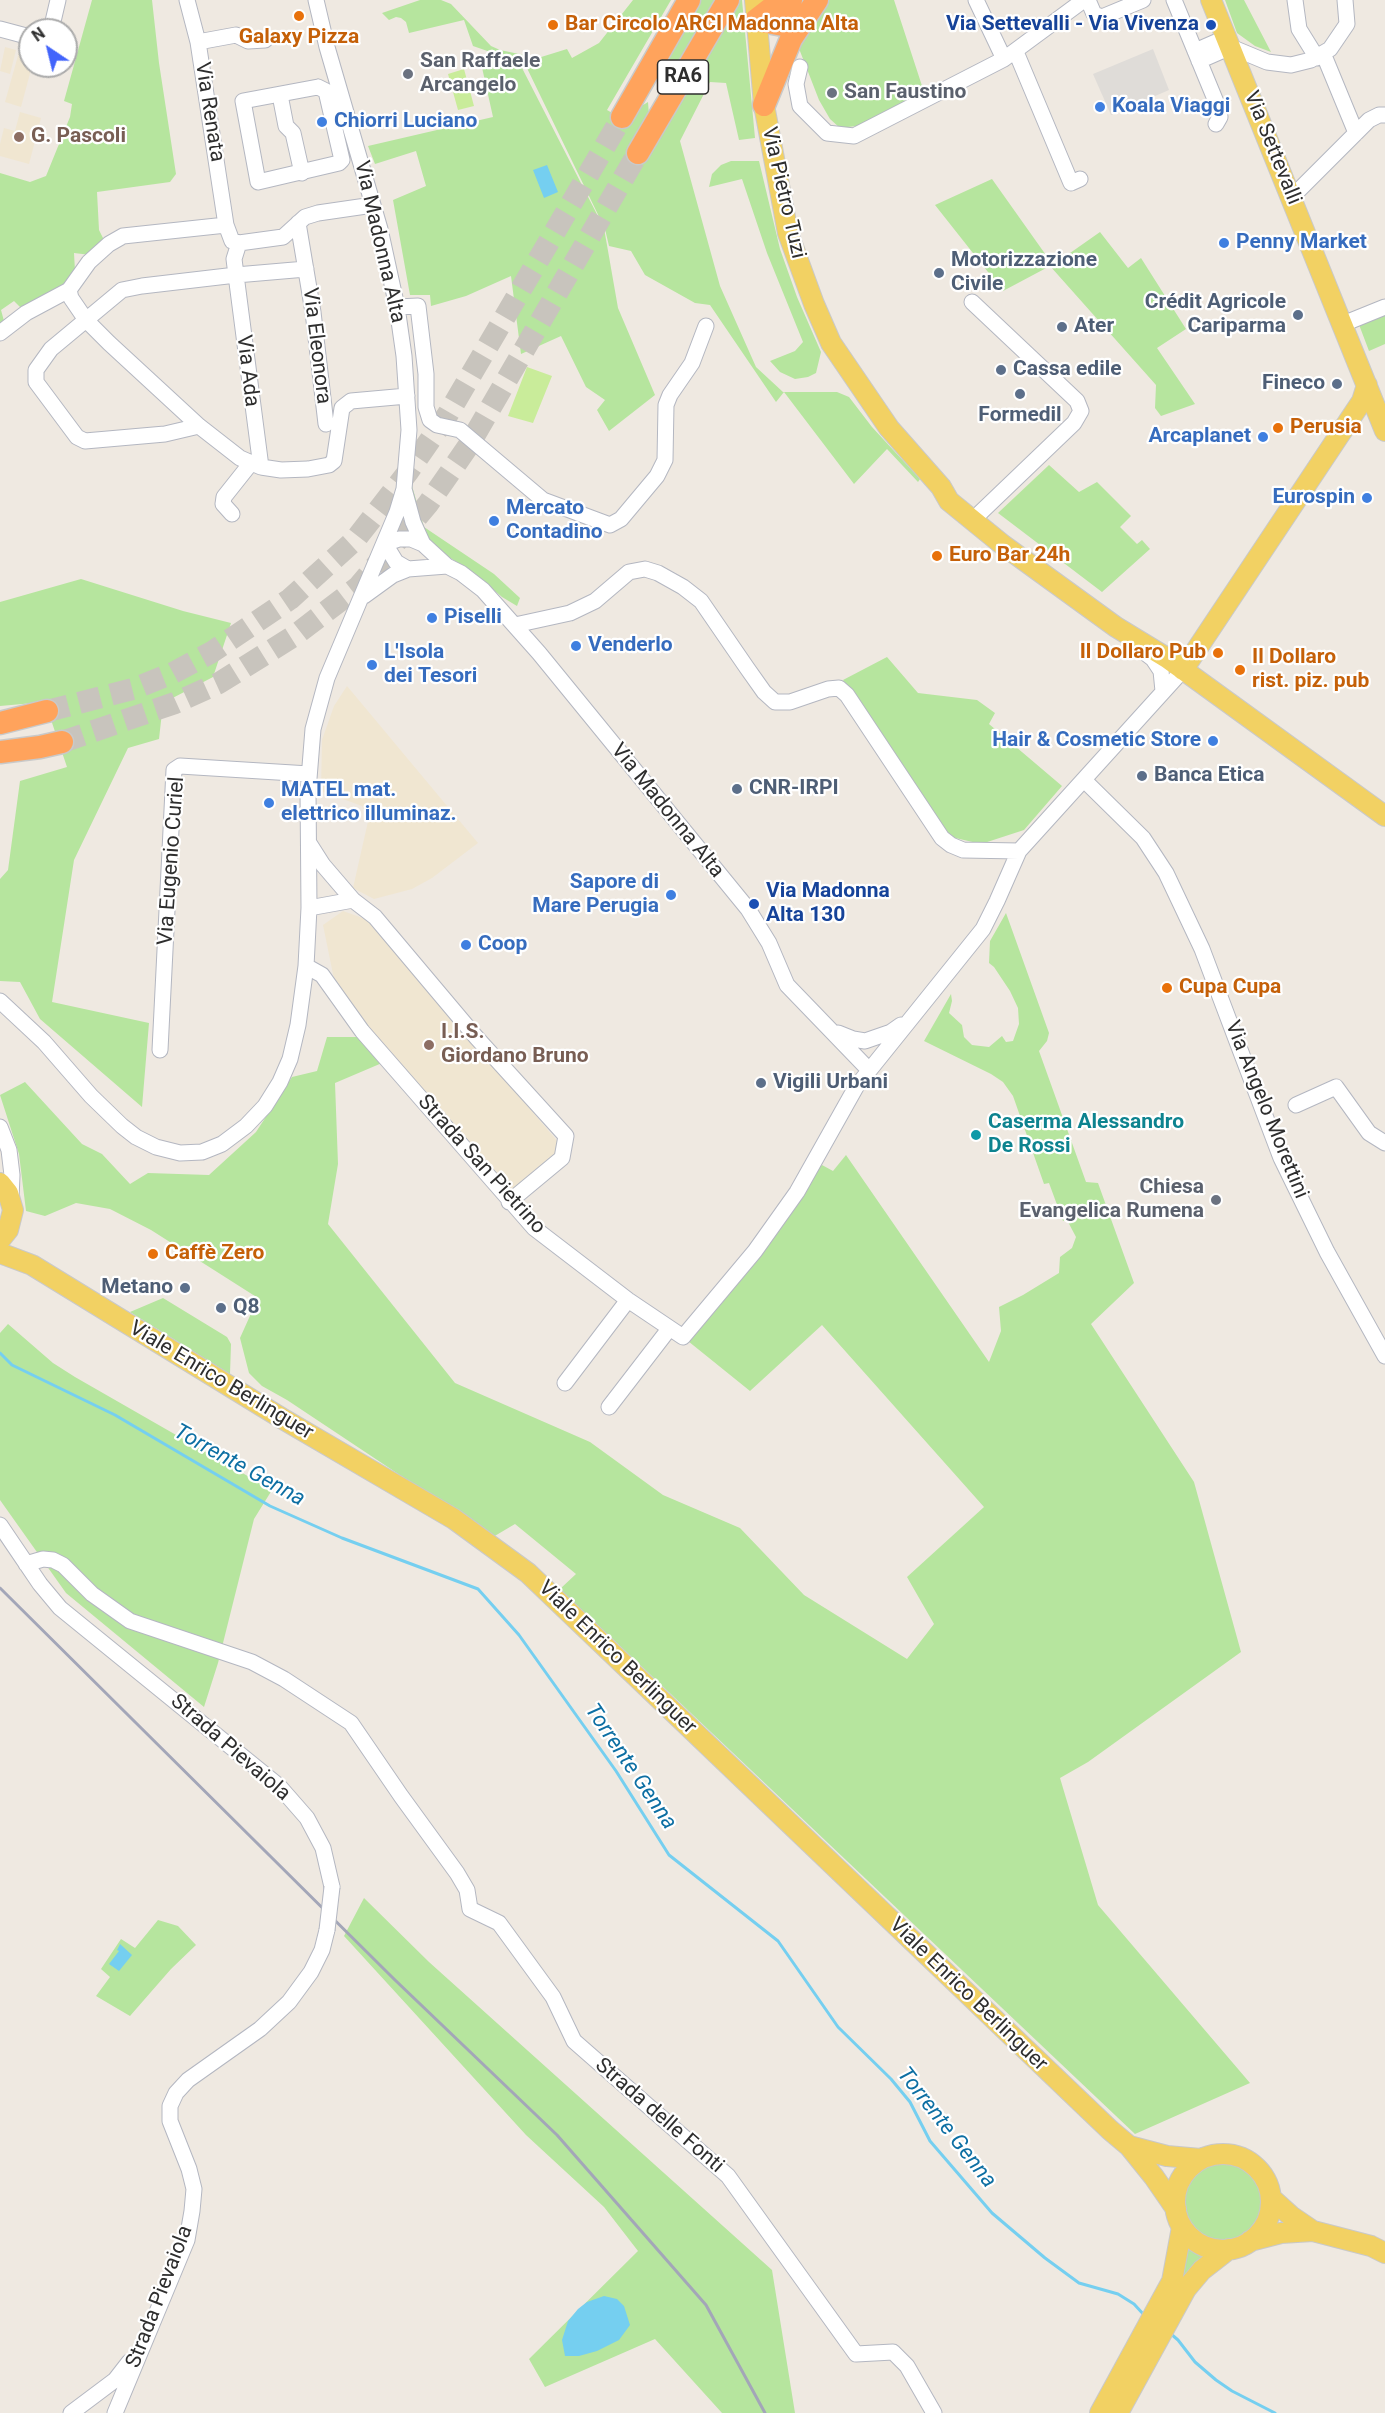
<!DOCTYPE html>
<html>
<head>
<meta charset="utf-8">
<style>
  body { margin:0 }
  #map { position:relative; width:1385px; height:2413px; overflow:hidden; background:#efe9e1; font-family:Roboto,sans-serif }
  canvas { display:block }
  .north { position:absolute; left:18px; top:18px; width:60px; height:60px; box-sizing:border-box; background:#fff; border:2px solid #ababab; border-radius:50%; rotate:325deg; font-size:16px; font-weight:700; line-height:24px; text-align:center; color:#2e2e2e }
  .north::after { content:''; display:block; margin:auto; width:21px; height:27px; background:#4264fb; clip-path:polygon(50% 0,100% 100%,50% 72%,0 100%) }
</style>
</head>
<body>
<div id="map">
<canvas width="1385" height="2413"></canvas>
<div class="north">N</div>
</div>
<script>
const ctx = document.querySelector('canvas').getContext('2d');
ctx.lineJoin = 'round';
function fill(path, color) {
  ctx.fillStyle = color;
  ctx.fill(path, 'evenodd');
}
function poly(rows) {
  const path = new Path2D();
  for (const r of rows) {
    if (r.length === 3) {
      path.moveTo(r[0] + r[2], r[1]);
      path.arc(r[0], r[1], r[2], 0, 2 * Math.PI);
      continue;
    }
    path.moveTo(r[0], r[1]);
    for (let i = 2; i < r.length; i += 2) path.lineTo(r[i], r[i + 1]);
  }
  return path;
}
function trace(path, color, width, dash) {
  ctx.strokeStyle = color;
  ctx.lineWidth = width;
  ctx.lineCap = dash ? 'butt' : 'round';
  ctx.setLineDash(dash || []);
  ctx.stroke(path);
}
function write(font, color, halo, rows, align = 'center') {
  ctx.font = font + ' Roboto,sans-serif';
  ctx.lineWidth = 4.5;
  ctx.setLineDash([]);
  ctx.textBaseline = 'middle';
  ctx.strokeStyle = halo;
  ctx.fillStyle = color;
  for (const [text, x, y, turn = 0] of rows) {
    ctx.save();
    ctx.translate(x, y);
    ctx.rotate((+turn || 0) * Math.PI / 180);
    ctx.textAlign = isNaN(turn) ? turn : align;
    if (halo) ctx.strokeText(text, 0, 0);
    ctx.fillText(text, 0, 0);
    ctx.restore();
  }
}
fill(poly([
  [5,47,16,50,10,74,0,71],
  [19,52,30,55,30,66,32,66,21,107,5,102],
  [20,112,41,118,29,164,0,156,0,144,4,128,15,131],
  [347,686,478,843,432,878,412,889,374,899,353,888,369,817,362,806,321,791,322,740,334,706],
  [343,911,371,921,558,1142,558,1154,514,1191,506,1189,343,998,334,979,323,925]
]), '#f0e6d1');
fill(poly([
  [92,0,152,0,159,63,176,174,170,182,97,192,99,230,104,240,91,255,74,253,75,271,66,286,22,309,14,301,1,310,4,321,0,325,0,173,30,182,46,176,70,117,72,104,64,101],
  [420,0,441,0,451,4,491,46,500,50,538,58,567,49,572,58,599,43,633,0,671,0,607,110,630,123,635,110,648,102,649,115,627,154,639,162,739,0,742,0,755,138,739,140,726,83,710,82,680,141,720,286,756,367,783,392,837,392,849,397,872,427,920,479,918,482,887,449,854,484,784,392,776,402,710,305,695,303,645,275,631,251,609,246,605,229,525,64,473,46,464,20,409,33,406,22,401,18,396,17,389,20,382,13],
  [697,0,716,0,679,66,665,74,664,58],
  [828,0,894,0,924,92,864,125,840,128,830,119,819,100,798,46],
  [1225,0,1244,0,1271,52,1255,46,1237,33],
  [479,54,522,68,604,228,618,308,655,395,609,431,597,410,605,400,586,387,561,336,521,354,511,276,466,296,431,306,430,295,410,295,393,200,426,186,416,151,375,164,368,146,493,117],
  [731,161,759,161,780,249,797,297,821,352,816,373,808,377,795,379,780,372,770,361,795,351,803,342,767,253,742,179,709,187,712,174,721,165],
  [992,179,1053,265,1100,232,1128,268,1141,258,1186,329,1157,348,1195,404,1161,416,1155,408,1156,385,1050,266,1003,291,935,205],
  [1385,312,1385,344,1369,351,1358,322],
  [1049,465,1079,492,1097,482,1131,516,1120,527,1137,544,1142,540,1150,549,1102,592,998,513],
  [412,486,424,527,494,574,520,598,517,606,502,597,475,574,432,546,414,514],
  [81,579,183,611,231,623,213,677,163,703,159,739,128,748,74,860,52,1002,149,1023,142,1107,40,1019,20,982,0,981,0,879,8,870,20,781,67,767,45,702,0,706,0,602],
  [887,657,918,693,977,700,995,713,989,724,1062,786,1024,830,981,844,947,836,938,826,843,680],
  [1006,913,1049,1033,1047,1041,1039,1051,1086,1182,1098,1183,1134,1283,1091,1324,1194,1482,1241,1652,1088,1762,1060,1778,1098,1905,1250,2083,1135,2134,560,1589,576,1574,515,1524,493,1537,287,1400,262,1386,249,1373,240,1338,258,1298,151,1230,110,1209,76,1203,45,1216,26,1211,19,1154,0,1095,25,1082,82,1144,102,1154,130,1184,148,1173,209,1175,256,1132,292,1077,317,1071,327,1037,361,1037,382,1063,335,1083,338,1164,328,1224,455,1383,590,1442,663,1495,740,1528,804,1595,907,1659,934,1624,907,1577,984,1507,822,1325,750,1391,683,1337,803,1182,822,1165,833,1171,846,1155,989,1362,1001,1331,999,1307,1023,1295,1059,1273,1060,1257,1072,1248,1076,1237,1067,1220,1063,1221,1049,1183,1044,1184,1013,1096,1003,1082,991,1074,924,1041,951,994,952,1001,949,1013,962,1025,964,1037,972,1045,989,1047,1002,1036,1006,1042,1013,1041,1019,1024,1018,1008,1010,991,994,967,989,963,990,941],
  [163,1298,227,1337,231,1344,230,1374,130,1312],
  [8,1324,53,1363,75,1377,272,1490,254,1519,218,1663,204,1707,66,1593,0,1500,0,1333],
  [364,1898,429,1962,772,2270,795,2413,722,2413,655,2339,545,2387,529,2359,638,2251,604,2207,526,2135,344,1936],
  [158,1920,178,1926,196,1945,171,1969,130,2016,96,1996,110,1977,101,1969,121,1939,135,1948],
  [1223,2201,39],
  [1186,2245,1199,2252,1209,2254,1178,2282]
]), '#b6e59e');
fill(poly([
  [464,69,474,106,458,110,448,74],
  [527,367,552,376,533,423,508,416]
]), '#c9ec9a');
fill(poly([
  [1153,49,1169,90,1111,115,1093,74]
]), '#dfdcd8');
fill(poly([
  [547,165,558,192,544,198,533,170],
  [120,1944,132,1955,119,1971,109,1964,119,1951,117,1950],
  [604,2296,617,2299,624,2306,630,2325,619,2340,597,2351,579,2356,565,2356,562,2340,568,2321,578,2309,587,2302]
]), '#75cff0');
trace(poly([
  [0,1353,12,1365,115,1415,270,1506,342,1538,478,1589,519,1635,616,1771,669,1855,778,1941,838,2027,891,2079,910,2102,930,2141,992,2213,1045,2258,1079,2283,1118,2294,1134,2304,1145,2316],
  [1171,2334,1178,2340,1195,2362,1216,2380,1232,2391,1275,2413]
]), '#75cff0', 3);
trace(poly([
  [47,711,133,689,173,673,212,652,290,599,355,540,408,472,448,414,622,117],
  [62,742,175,703,219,683,294,636,358,587,428,504,469,445,638,153]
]), '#c8c4bd', 22, [22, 11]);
const minor = poly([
  [187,0,198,42],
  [976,0,1004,59],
  [1088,0,1094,14,1102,17,1143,0],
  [1174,0,1219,109,1220,117,1216,124],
  [1295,0,1299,29,1317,58],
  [0,29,30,37],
  [51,30,58,0],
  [1195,51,1227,37],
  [1016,52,1071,183,1080,179],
  [1323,53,1356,133],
  [1199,61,1231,47,1267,62,1291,65,1311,60,1330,49,1347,24,1345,0],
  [800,67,796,84,800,106,827,133,854,136,1004,59,1084,0],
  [318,87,326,91,342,160,339,163,258,182,243,101,318,87],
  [280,95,286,126,293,133,302,173],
  [1292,197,1369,120,1379,115,1385,115],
  [298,223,313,312,326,424],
  [239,243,232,241,226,225,198,42,236,35,248,41,265,40],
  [69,290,71,298,86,320,109,343,199,426,240,458,261,467,281,470,308,469,329,465,334,461,342,408,351,401,407,396],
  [972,302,1077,401,1081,411,1074,423,980,513],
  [397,307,418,306,426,374,426,407,430,420,437,425,460,430,543,500,610,525,621,519,657,476,665,460,666,405,670,395,692,363,706,326],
  [1343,324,1385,307],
  [0,333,26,313,69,290,89,262,109,244,123,236,226,225],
  [199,426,165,434,85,441,77,437,36,382,36,370,51,349,122,290,142,286,236,275,234,259,239,243,283,237,305,217,318,213,373,205],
  [261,467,236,275,306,269],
  [404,489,413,522,423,544,447,566,461,573,483,590,539,653,748,909,769,943,787,985,869,1070],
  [232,514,223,504,224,497,251,463],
  [385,544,399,539,411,539,423,544],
  [385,544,396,562,408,569],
  [364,596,393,575,408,569,447,566],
  [515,625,570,613,595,601,629,572,645,569,658,573,683,587,701,601,747,668,764,692,775,702,790,702,828,689,839,688,847,695,942,838,951,845,963,850,1019,851],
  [1140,649,1153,659,1161,671,1163,691],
  [1084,780,1143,838,1166,873,1202,949,1281,1158,1327,1252,1385,1356],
  [309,843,323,865,353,900,309,908],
  [353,900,375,917,476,1037,566,1136,562,1158,509,1202],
  [306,966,322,975,362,1031,534,1228,628,1300,683,1337,755,1251,797,1192,856,1087,983,929,997,901,1019,851,1183,670],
  [0,1001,44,1042,91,1096,122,1126,136,1137,156,1147,180,1153,202,1152,222,1144,246,1126,265,1106,280,1082,290,1059,298,1025,306,966,309,908,308,791,313,729,327,678,397,512,404,489,409,430,404,356,397,307,380,229,327,47,316,0],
  [838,1033,853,1039,865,1041,891,1032,901,1025],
  [160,1050,174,770,180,766,309,774],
  [1296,1105,1336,1087,1369,1133,1385,1143],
  [0,1127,9,1150,12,1175,11,1200],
  [565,1383,628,1300],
  [609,1407,669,1329],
  [0,1525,40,1584,60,1608,279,1786,307,1818,323,1848,332,1887],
  [26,1564,43,1559,53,1560,63,1565,92,1594,130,1621,252,1662,284,1679,351,1723,401,1796,457,1873,467,1890,470,1909,499,1923,553,1997,574,2041,728,2176,856,2354,893,2352,907,2366,934,2413],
  [71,2413,115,2380,129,2362],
  [115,2413,187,2240,192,2211,194,2189,189,2169,170,2121,170,2106,176,2093,188,2080,260,2029,289,2002,311,1972,322,1950,327,1930]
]);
const major = poly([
  [755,0,764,105,788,233,814,304,831,343,889,428,941,487,949,501,1003,545,1116,627,1167,658,1385,816],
  [1211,0,1385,431],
  [1183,670,1362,401,1367,385],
  [0,1183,8,1193,13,1210,8,1230,0,1240],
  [0,1253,32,1265,283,1419,454,1519,528,1573,1110,2130,1129,2146,1154,2177,1176,2209],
  [1129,2146,1167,2156,1201,2159],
  [1223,2202,48],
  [1271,2198,1291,2216,1313,2231],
  [1250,2241,1281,2233,1313,2231,1371,2246,1385,2253],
  [1100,2413,1172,2281,1182,2227],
  [1118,2413,1186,2289,1202,2270,1229,2249]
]);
const highway = poly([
  [756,20,783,25,806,15],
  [756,20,774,6,791,0],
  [764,105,791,39,817,0],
  [622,117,689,0],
  [638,153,728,0],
  [0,723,47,711],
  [0,752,40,747,62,742]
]);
trace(minor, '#b4b7c1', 17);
trace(major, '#c9c9c9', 22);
trace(highway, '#c9c9c9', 25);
trace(minor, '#fff', 15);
trace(major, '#f2d163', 20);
trace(highway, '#ffa35c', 22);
trace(poly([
  [0,1588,395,1980,557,2135,706,2305,765,2413]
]), '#a3a6b8', 3);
const minorBridge = poly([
  [327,1930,332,1887]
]);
trace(minorBridge, '#b4b7c1', 17, []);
trace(minorBridge, '#fff', 15);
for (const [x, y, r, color] of [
  [299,16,6,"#e8710a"],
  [553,25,6,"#e8710a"],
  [1211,25,6,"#1a4fb4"],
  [408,74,6,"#6b7280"],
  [832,93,6,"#6b7280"],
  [1100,107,6,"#3f7fe0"],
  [322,122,6,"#3f7fe0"],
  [19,137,6,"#8d6e63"],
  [1224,243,6,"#3f7fe0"],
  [939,273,6,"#5c6f8a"],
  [1298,315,6,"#5c6f8a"],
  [1062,327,6,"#5c6f8a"],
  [1001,370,6,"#5c6f8a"],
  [1337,384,6,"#5c6f8a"],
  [1020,394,6,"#5c6f8a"],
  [1278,428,6,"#e8710a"],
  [1263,437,6,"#3f7fe0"],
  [1367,498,6,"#3f7fe0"],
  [494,521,6,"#3f7fe0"],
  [937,556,6,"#e8710a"],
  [432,618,6,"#3f7fe0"],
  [576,646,6,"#3f7fe0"],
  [1218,653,6,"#e8710a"],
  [372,665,6,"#3f7fe0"],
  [1240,670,6,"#e8710a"],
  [1213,741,6,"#3f7fe0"],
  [1142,776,6,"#5c6f8a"],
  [737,789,6,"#5c6f8a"],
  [269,803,6,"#3f7fe0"],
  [671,895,6,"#3f7fe0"],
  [754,904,6,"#1a4fb4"],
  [466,945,6,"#3f7fe0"],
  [1167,988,6,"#e8710a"],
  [429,1045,6,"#8d6e63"],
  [761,1083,6,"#5c6f8a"],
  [976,1135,6,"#0f9aa8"],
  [1216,1200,6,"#6b7280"],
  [153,1254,6,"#e8710a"],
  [185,1288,6,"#5c6f8a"],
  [221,1308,6,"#5c6f8a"]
]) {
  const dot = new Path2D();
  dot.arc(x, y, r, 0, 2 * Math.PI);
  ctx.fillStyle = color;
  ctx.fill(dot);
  trace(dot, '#fff', 2);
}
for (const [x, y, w] of [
  [683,77,51]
]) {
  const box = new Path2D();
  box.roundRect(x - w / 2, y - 17, w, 34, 4.5);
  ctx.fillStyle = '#fff';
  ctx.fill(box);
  trace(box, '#2e2e2e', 1.5);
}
write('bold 20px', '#2e2e2e', null, [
  ["RA6",683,77]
]);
write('bold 21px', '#c56008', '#fff', [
  ["Bar Circolo ARCI Madonna Alta",565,25],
  ["Galaxy Pizza",299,38,"center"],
  ["Perusia",1290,428],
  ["Euro Bar 24h",949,556],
  ["Il Dollaro Pub",1206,653,"right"],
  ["Il Dollaro",1252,658],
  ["rist. piz. pub",1252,682],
  ["Cupa Cupa",1179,988],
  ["Caffè Zero",165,1254]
], 'left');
write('bold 21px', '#164399', '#fff', [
  ["Via Settevalli - Via Vivenza",1199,25],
  ["Via Madonna",766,892,"left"],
  ["Alta 130",766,916,"left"]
], 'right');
write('bold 21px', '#5b616d', '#fff', [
  ["San Raffaele",420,62],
  ["Arcangelo",420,86],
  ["San Faustino",844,93],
  ["Chiesa",1204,1188,"right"],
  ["Evangelica Rumena",1204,1212,"right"]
], 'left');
write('bold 21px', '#366cbe', '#fff', [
  ["Koala Viaggi",1112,107],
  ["Chiorri Luciano",334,122],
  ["Penny Market",1236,243],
  ["Arcaplanet",1251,437,"right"],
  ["Eurospin",1355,498,"right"],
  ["Mercato",506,509],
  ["Contadino",506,533],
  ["Piselli",444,618],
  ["Venderlo",588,646],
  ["L'Isola",384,653],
  ["dei Tesori",384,677],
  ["Hair & Cosmetic Store",1201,741,"right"],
  ["MATEL mat.",281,791],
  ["elettrico illuminaz.",281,815],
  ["Sapore di",659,883,"right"],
  ["Mare Perugia",659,907,"right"],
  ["Coop",478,945]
], 'left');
write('21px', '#2e2e2e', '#fff', [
  ["Via Renata",209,112,81],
  ["Via Settevalli",1272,148,68],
  ["Via Pietro Tuzi",783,193,77],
  ["Via Madonna Alta",379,242,77],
  ["Via Eleonora",316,346,83],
  ["Via Ada",247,371,83],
  ["Via Madonna Alta",667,811,51],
  ["Via Eugenio Curiel",172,861,-86],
  ["Via Angelo Morettini",1266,1110,68],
  ["Strada San Pietrino",481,1165,48],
  ["Viale Enrico Berlinguer",221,1381,31],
  ["Viale Enrico Berlinguer",617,1658,44],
  ["Strada Pievaiola",230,1748,41],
  ["Viale Enrico Berlinguer",968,1995,44],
  ["Strada delle Fonti",659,2116,41],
  ["Strada Pievaiola",160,2297,-69]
]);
write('bold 21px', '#785e54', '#fff', [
  ["G. Pascoli",31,137],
  ["I.I.S.",441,1033],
  ["Giordano Bruno",441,1057]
], 'left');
write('bold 21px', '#4e5e75', '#fff', [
  ["Motorizzazione",951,261],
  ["Civile",951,285],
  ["Crédit Agricole",1286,303,"right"],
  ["Cariparma",1286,327,"right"],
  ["Ater",1074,327],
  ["Cassa edile",1013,370],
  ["Fineco",1325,384,"right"],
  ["Formedil",1020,416,"center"],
  ["Banca Etica",1154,776],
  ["CNR-IRPI",749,789],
  ["Vigili Urbani",773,1083],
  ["Metano",173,1288,"right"],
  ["Q8",233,1308]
], 'left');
write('bold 21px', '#0d838f', '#fff', [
  ["Caserma Alessandro",988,1123],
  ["De Rossi",988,1147]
], 'left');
write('italic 22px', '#0d6fa3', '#fff', [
  ["Torrente Genna",239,1466,29],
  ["Torrente Genna",630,1767,56],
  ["Torrente Genna",946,2128,52]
]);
</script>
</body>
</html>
